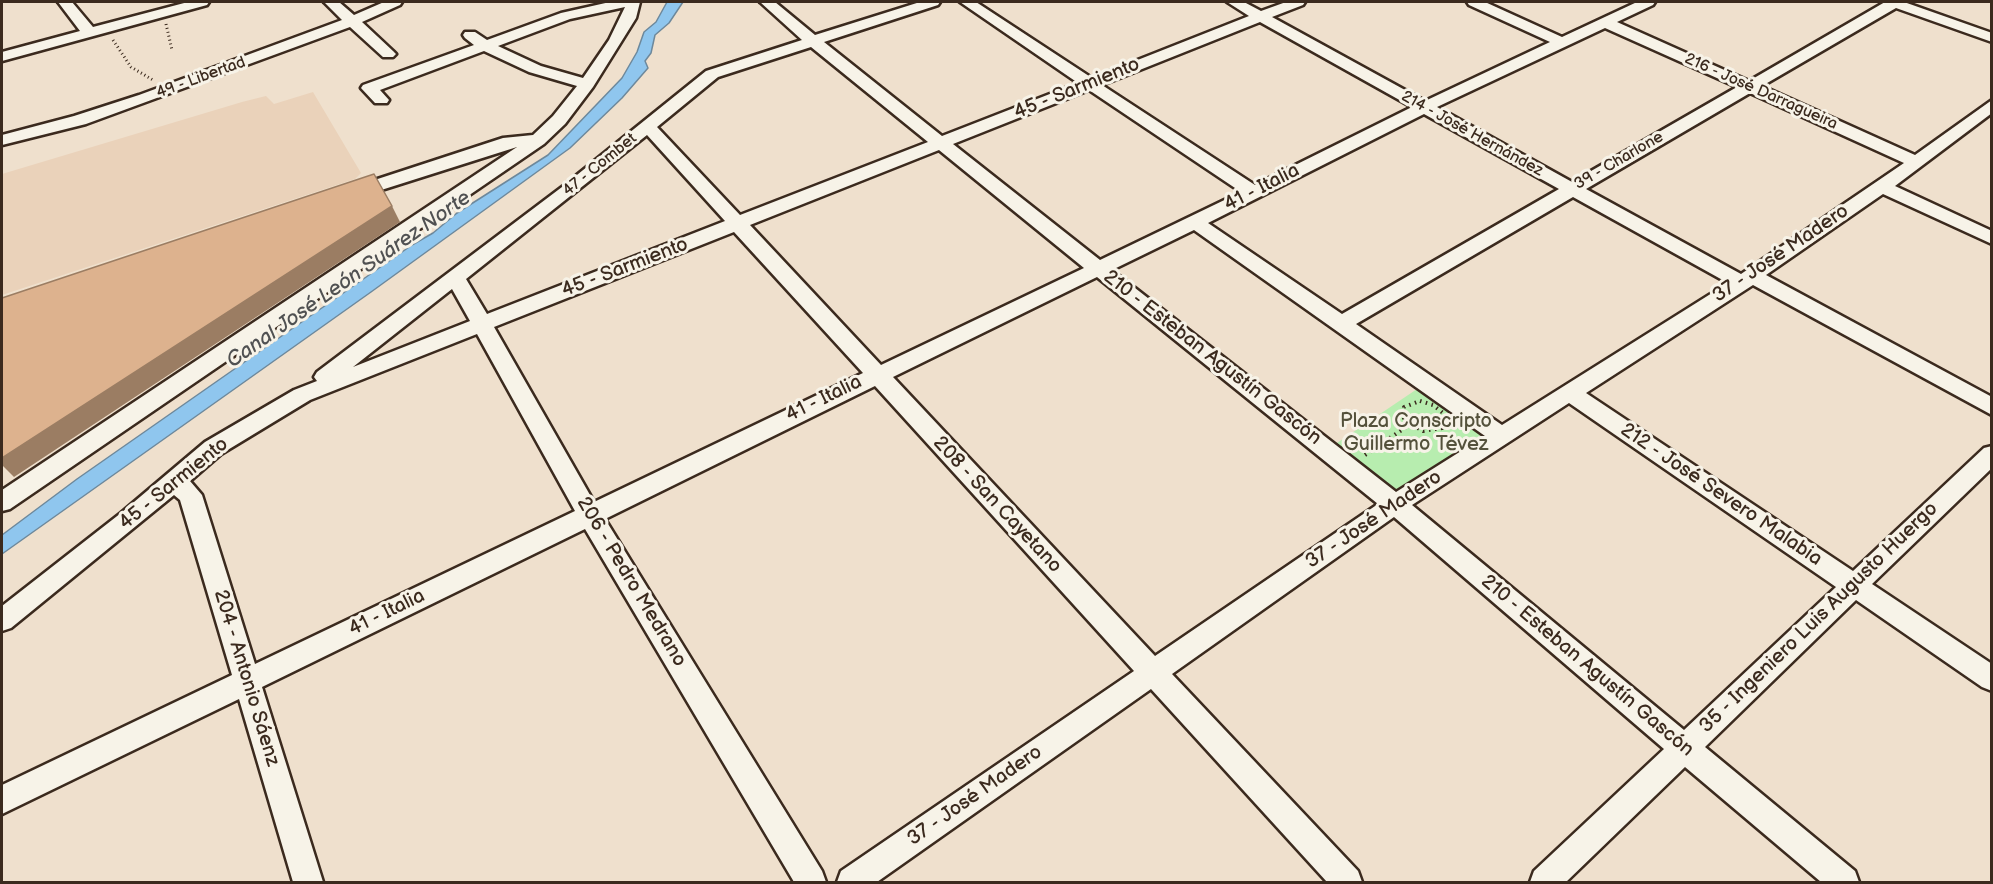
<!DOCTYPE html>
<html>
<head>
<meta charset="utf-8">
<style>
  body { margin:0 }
  #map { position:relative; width:1993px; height:884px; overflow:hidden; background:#efe0cd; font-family:"Balsamiq Sans",sans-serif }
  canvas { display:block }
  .frame { position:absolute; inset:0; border:3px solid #3b2a1e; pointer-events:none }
</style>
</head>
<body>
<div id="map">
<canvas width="1993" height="884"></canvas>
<div class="frame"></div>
</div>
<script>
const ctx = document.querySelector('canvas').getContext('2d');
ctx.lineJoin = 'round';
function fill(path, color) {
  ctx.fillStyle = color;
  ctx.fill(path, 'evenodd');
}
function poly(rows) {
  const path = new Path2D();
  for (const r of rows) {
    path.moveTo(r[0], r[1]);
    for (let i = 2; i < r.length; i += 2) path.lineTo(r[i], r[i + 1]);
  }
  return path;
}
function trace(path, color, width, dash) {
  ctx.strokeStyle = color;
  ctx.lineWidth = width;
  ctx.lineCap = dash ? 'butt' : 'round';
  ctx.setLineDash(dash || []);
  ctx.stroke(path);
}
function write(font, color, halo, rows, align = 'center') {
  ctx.font = font + ' "Balsamiq Sans",sans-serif';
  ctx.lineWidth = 6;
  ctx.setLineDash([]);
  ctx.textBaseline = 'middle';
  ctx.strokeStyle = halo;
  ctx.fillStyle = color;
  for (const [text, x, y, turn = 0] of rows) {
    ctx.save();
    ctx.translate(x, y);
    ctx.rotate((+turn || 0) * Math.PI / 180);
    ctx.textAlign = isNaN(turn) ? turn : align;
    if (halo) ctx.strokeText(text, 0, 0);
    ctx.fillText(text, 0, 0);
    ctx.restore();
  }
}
fill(poly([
  [313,92,361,173,355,179,2,295,2,174,242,102,266,96,274,104]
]), '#ead2ba');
fill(poly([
  [1420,387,1487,433,1392,492,1334,445]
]), '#b7edaf');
const water = poly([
  [667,2,683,2,669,23,655,35,651,53,645,61,648,68,622,98,570,148,371,292,2,554,2,535,77,479,412,245,433,233,457,213,548,155,622,78,637,52,644,32,656,22,667,2]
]);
fill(water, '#8fc6ee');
trace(water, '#6d889b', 1.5);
const minor = poly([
  [58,2,72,2,93,27,188,2,209,2,207,5,2,61,2,52,80,31,58,2],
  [324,2,339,2,354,15,384,2,402,2,400,5,362,22,393,51,396,54,393,57,383,57,350,27,86,124,2,145,2,135,74,116,139,95,342,20,324,2],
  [610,2,640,2,636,18,593,87,565,124,544,144,10,509,2,511,2,490,517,147,356,198,344,198,341,194,344,190,503,138,533,135,553,116,577,86,529,72,484,51,380,90,389,100,387,103,375,103,361,88,363,85,474,45,465,38,463,35,465,32,475,32,487,40,561,13,610,2],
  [625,7,609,40,583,78,541,66,498,46,570,19,625,7],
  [760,2,775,2,815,35,920,2,940,2,938,5,824,42,942,136,1078,83,960,2,976,2,1092,78,1249,16,1227,2,1244,2,1261,11,1286,2,1305,2,1303,5,1272,17,1425,101,1550,42,1469,5,1467,2,1485,2,1562,37,1637,2,1655,2,1653,5,1617,22,1749,81,1885,2,1904,2,1992,33,1992,42,1896,8,1762,86,1915,155,1992,100,1992,113,1895,186,1992,231,1992,244,1883,194,1766,275,1992,397,1992,415,1753,285,1586,393,1853,571,1984,448,1992,446,1992,468,1872,584,1992,664,1992,691,1982,687,1856,600,1705,747,1855,871,1859,882,1821,882,1685,767,1566,882,1530,882,1534,871,1664,749,1394,517,1172,674,1358,871,1362,882,1327,882,1151,689,877,882,837,882,841,871,1134,671,875,386,605,519,822,871,826,882,794,882,585,529,262,687,323,882,293,882,239,699,2,814,2,785,232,675,180,500,174,495,11,628,2,631,2,606,121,513,205,442,294,390,317,381,314,377,317,372,562,187,706,71,802,40,760,2],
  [1260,22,1412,107,1255,185,1102,85,1260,22],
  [1605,28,1737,87,1572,182,1437,107,1605,28],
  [811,47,928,142,740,215,657,127,718,77,811,47],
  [1089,90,1241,192,1100,260,953,144,1089,90],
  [1750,93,1904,163,1741,274,1586,189,1750,93],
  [1424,114,1559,189,1342,314,1208,223,1424,114],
  [647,135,725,221,487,314,466,279,647,135],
  [939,150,1084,268,881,365,750,225,939,150],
  [1573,197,1728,283,1502,425,1356,324,1573,197],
  [1194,230,1485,436,1396,492,1112,270,1194,230],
  [734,232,863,373,594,502,494,327,734,232],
  [1097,277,1378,504,1155,656,893,377,1097,277],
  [452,289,470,321,353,367,452,289],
  [477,334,575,511,255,664,202,495,190,481,221,454,310,400,477,334],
  [1569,403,1836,587,1684,730,1412,505,1569,403]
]);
trace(minor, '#3b2a1e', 5);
trace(poly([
  [166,24,172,50],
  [113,40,131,67,153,80]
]), '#3b2a1e', 3, [1, 3]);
trace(poly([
  [1420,401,1433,405,1443,413,1445,419,1442,428,1423,431,1404,420,1404,407,1420,401],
  [1365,455,1409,425]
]), '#3b2a1e', 4, [1.5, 4.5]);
fill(minor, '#f7f3e8');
fill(poly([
  [392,206,400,222,14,477,2,465,2,458]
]), '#9b7d63');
const building = poly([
  [374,174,392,206,2,458,2,298,374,174]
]);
fill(building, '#ddb28e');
trace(building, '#9b7d63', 1.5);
write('16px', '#3b2a1e', '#f7f3e8', [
  ["49 - Libertad",201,78,-20],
  ["216 - José Darragueira",1761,92,24],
  ["214 - José Hernández",1472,134,29],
  ["39 - Charlone",1619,161,-30],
  ["47 - Combet",600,165,-39]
]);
write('20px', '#3b2a1e', '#f7f3e8', [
  ["45 - Sarmiento",1077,89,-22],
  ["41 - Italia",1262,188,-27],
  ["37 - José Madero",1781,254,-34],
  ["45 - Sarmiento",625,268,-21],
  ["210 - Esteban Agustín Gascón",1212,358,38],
  ["41 - Italia",824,399,-26],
  ["45 - Sarmiento",174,484,-39],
  ["212 - José Severo Malabia",1721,495,34],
  ["208 - San Cayetano",997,505,47],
  ["37 - José Madero",1374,520,-34],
  ["206 - Pedro Medrano",631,582,59],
  ["41 - Italia",387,613,-26],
  ["35 - Ingeniero Luis Augusto Huergo",1819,618,-44],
  ["210 - Esteban Agustín Gascón",1587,666,40],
  ["204 - Antonio Sáenz",246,678,73],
  ["37 - José Madero",975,796,-35]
]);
write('20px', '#54513b', '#f7f3e8', [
  ["Plaza Conscripto",1416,422],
  ["Guillermo Tévez",1416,445]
]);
write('italic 21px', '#505152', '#f7f3e8', [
  ["Canal José León Suárez Norte",349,280,-35]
]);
</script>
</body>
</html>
